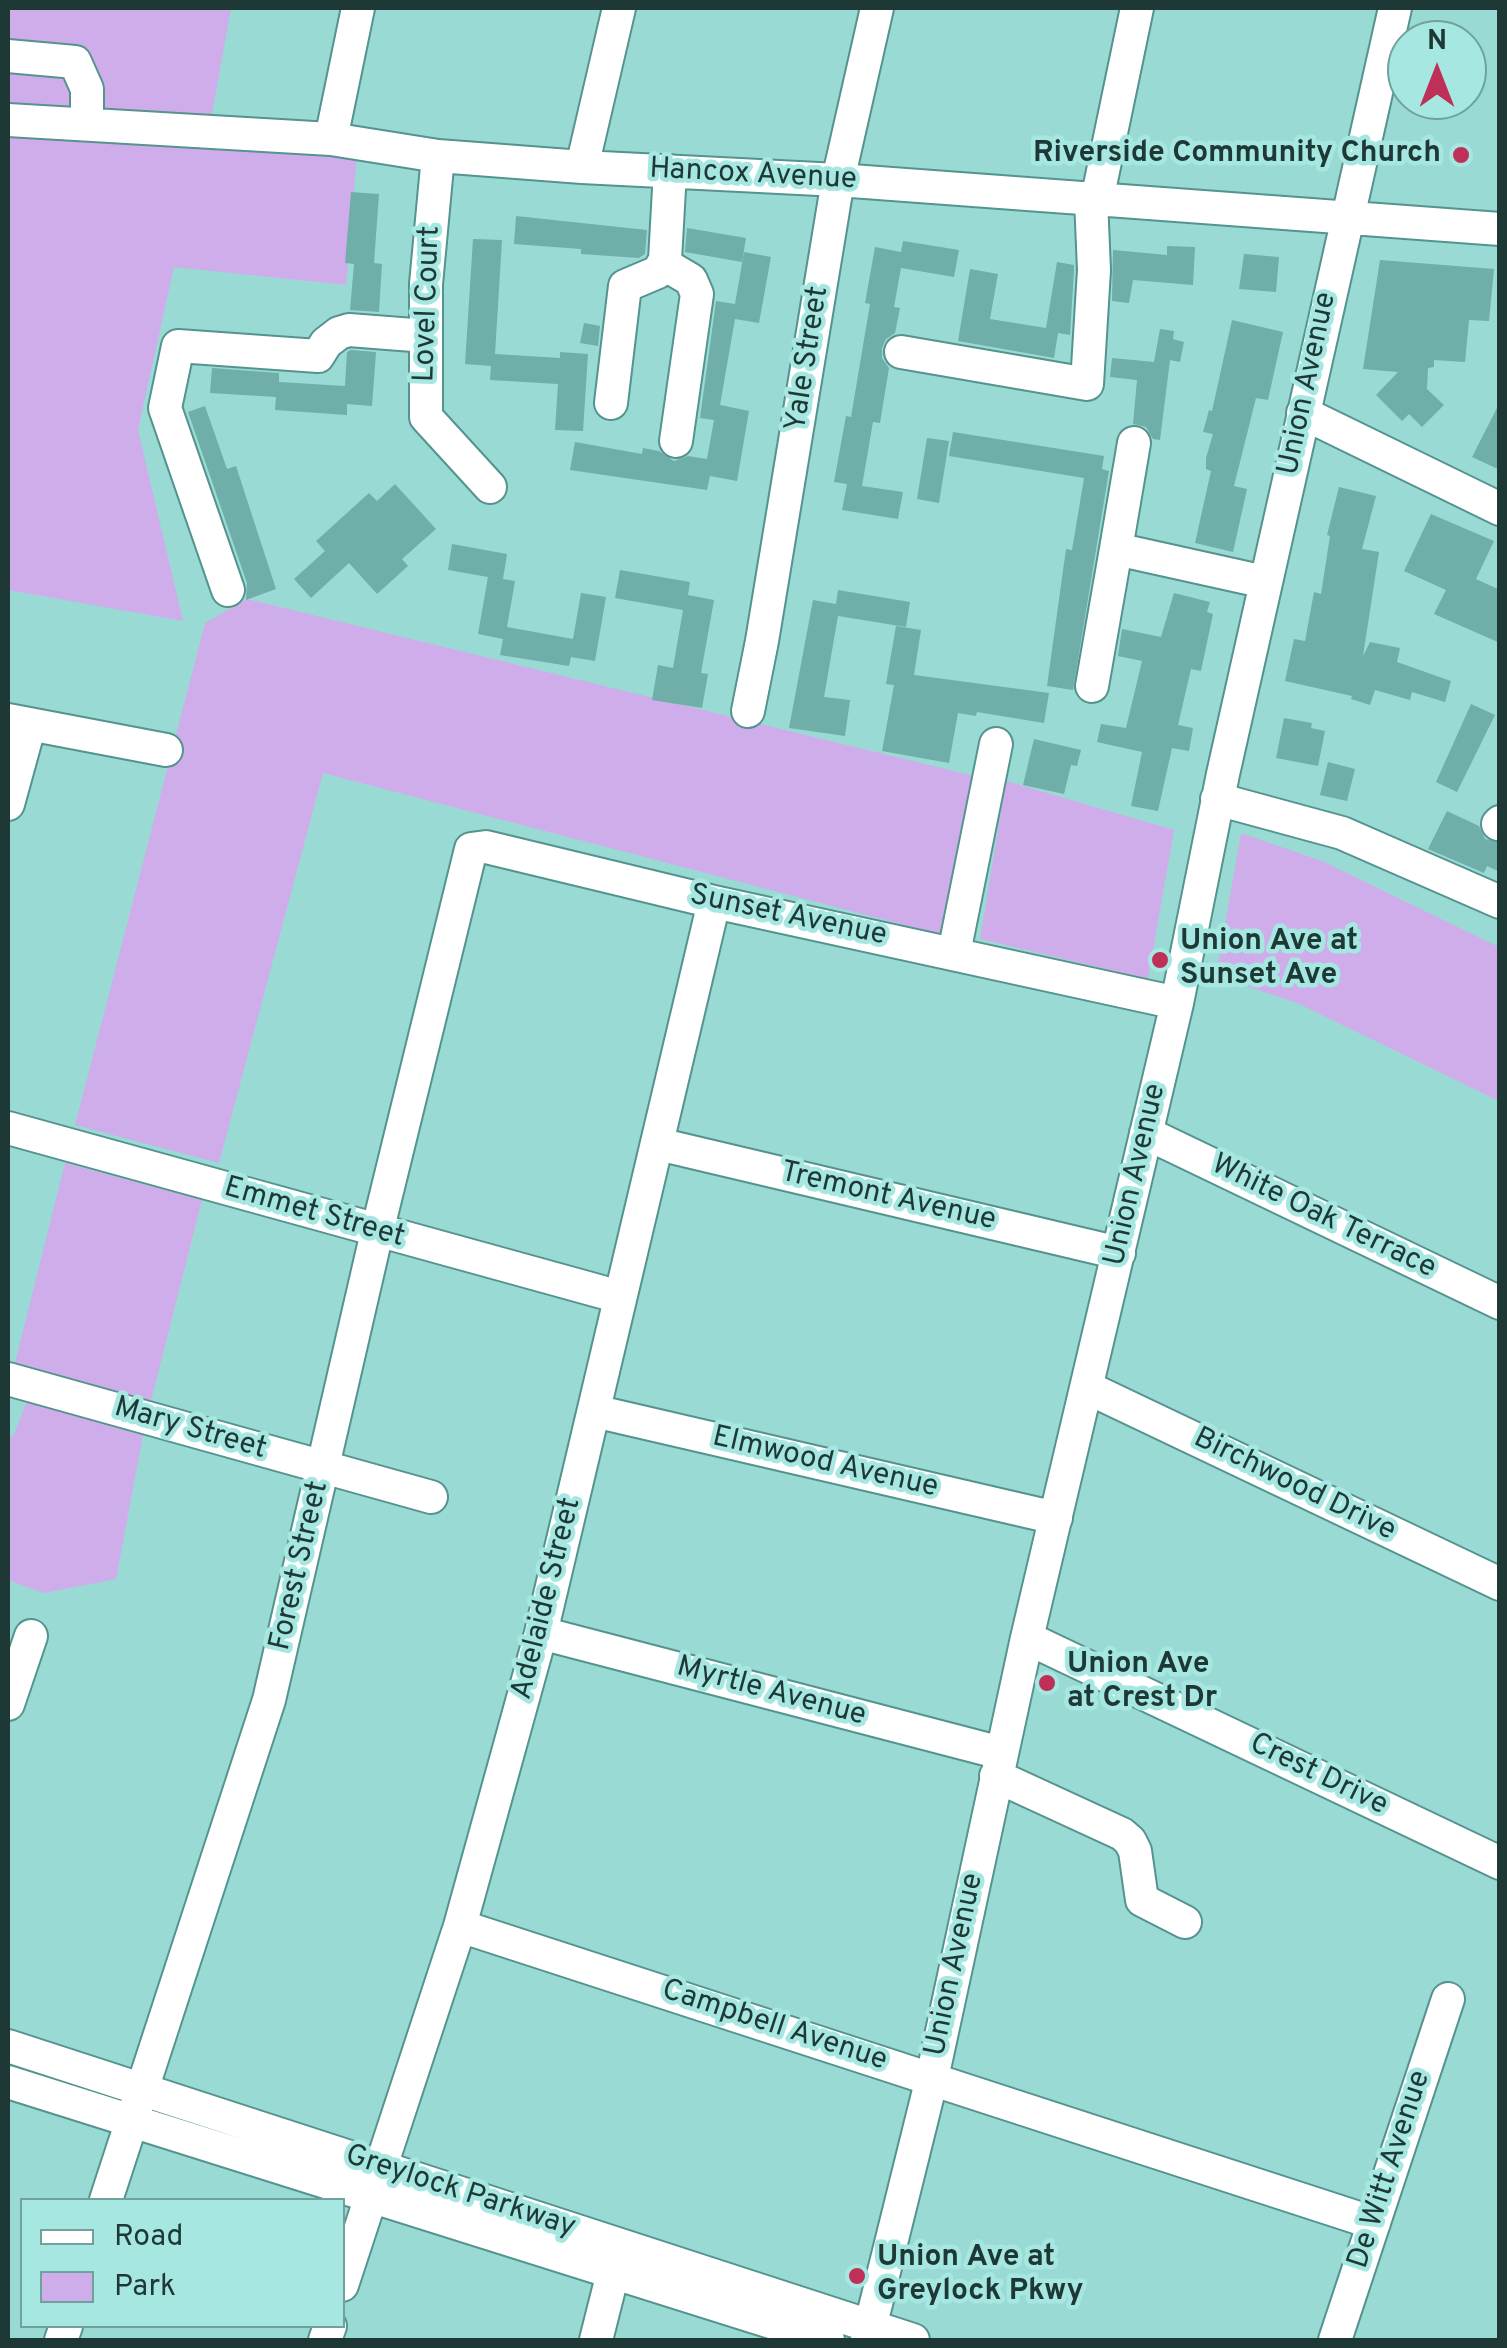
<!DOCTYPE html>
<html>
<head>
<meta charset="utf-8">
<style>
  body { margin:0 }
  #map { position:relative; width:1507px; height:2348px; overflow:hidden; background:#9adad4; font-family:Overpass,sans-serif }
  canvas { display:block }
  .frame { position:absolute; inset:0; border:10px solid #1e3836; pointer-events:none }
  .legend { position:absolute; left:20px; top:2198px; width:325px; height:130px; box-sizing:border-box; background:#a6e7e1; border:2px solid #70a19d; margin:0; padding:12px 18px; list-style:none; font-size:30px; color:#1e3836 }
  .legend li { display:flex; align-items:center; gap:20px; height:50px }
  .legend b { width:50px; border:2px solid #70a19d }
  .north { position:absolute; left:1387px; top:20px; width:100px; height:100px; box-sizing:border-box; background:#a6e7e1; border:2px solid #70a19d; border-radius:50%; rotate:0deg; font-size:28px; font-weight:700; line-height:40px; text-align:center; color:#1e3836 }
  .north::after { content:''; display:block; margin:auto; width:35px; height:45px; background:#bf3058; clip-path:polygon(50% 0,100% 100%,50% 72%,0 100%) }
</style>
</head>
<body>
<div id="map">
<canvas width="1507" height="2348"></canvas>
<div class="frame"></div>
<ul class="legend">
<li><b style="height:12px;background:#fff"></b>Road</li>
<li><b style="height:28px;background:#cfadeb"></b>Park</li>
</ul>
<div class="north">N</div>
</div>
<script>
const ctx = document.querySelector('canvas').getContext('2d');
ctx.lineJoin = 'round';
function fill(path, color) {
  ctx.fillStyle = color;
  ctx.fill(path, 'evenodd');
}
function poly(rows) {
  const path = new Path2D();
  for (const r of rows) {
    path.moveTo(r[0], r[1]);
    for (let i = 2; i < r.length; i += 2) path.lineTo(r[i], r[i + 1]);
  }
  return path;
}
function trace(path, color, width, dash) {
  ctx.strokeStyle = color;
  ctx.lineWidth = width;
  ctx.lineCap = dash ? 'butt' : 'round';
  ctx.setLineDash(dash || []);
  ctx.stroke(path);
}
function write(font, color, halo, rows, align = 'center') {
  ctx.font = font + ' Overpass,sans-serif';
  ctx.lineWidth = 9;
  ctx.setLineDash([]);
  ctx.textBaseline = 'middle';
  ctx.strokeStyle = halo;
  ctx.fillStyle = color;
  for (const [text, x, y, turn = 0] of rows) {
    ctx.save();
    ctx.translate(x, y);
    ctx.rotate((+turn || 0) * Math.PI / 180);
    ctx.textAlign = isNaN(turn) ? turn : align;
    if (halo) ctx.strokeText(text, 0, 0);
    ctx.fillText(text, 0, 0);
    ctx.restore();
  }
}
fill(poly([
  [8,8,231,8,209,131,358,143,346,285,174,267,138,430,183,621,8,590],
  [247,599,974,776,943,935,323,773,219,1163,75,1125,205,623],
  [1006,781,1174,830,1148,979,980,939],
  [1241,833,1322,861,1499,947,1499,1101,1297,1003,1216,976],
  [65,1163,202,1200,150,1405,15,1363],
  [27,1401,143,1435,116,1579,44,1593,8,1580,8,1436,13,1437]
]), '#cfadeb');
fill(poly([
  [351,192,379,194,374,263,382,264,379,312,350,310,354,264,345,263],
  [516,216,647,230,645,254,639,258,581,254,581,249,514,244],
  [687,228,746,238,742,262,685,252],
  [473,239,502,240,495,354,560,358,560,352,588,354,583,431,555,430,558,384,490,380,491,366,465,364],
  [903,241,959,250,954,277,901,268,894,307,900,308,895,333,886,339,882,348,882,358,889,368,880,423,873,422,862,486,903,492,898,519,842,510,847,484,834,482,846,416,851,417,870,304,865,303,875,247,901,252],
  [1167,246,1195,247,1193,285,1133,280,1129,303,1112,301,1113,250,1167,255],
  [744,252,771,257,759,323,735,319,720,405,749,411,737,481,710,476,707,490,570,470,575,442,642,454,643,448,659,451,674,461,688,456,707,459,714,420,700,418,716,301,735,304],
  [1244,254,1279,257,1276,292,1239,289],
  [1380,260,1494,269,1489,321,1469,320,1465,362,1434,360,1434,367,1428,368,1427,389,1444,405,1422,427,1409,414,1402,421,1376,395,1398,372,1363,369],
  [1057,262,1074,265,1074,270,1070,335,1058,333,1054,358,958,341,970,269,998,274,990,319,1046,328],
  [1232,320,1283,332,1268,400,1256,398,1234,486,1247,489,1233,552,1195,543,1211,471,1206,469,1206,458,1213,434,1203,432,1209,410,1212,411],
  [584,323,600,326,598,346,580,343],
  [1160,329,1174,331,1173,339,1184,342,1180,362,1170,360,1160,440,1153,439,1146,427,1133,424,1137,380,1110,377,1112,358,1154,362],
  [351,350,376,352,372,406,347,404,347,415,275,410,276,397,210,393,212,368,279,373,279,382,345,386,347,352],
  [1500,402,1500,470,1472,457],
  [205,406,227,469,236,466,276,589,246,600,247,583,188,412],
  [953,432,1104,456,1102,469,1109,471,1073,690,1047,686,1066,549,1072,550,1084,478,949,456],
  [927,438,949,441,939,503,917,499],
  [395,484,436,529,402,559,408,566,377,594,349,563,311,598,294,579,325,551,316,541,369,493,377,501],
  [1339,487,1376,496,1362,549,1379,552,1363,656,1370,642,1400,648,1397,662,1451,681,1445,702,1412,692,1410,700,1375,690,1370,705,1351,699,1352,696,1285,681,1294,639,1305,641,1314,592,1321,594,1330,536,1327,535],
  [1431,514,1494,541,1476,579,1500,590,1500,643,1434,614,1446,590,1404,571],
  [452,544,507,554,503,579,515,581,507,627,573,639,581,593,606,597,595,661,571,657,569,666,500,655,503,639,478,634,488,577,448,570],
  [620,570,690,582,688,595,714,600,701,673,708,674,702,708,652,700,658,665,673,668,683,610,615,598],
  [838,590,910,602,906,627,838,616,824,697,850,700,845,736,789,728,813,600,836,604],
  [1174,593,1210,602,1207,612,1213,614,1201,671,1191,669,1178,725,1193,728,1189,751,1172,748,1158,811,1131,806,1142,752,1097,742,1101,724,1126,728,1142,661,1118,656,1122,629,1161,637],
  [896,626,921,630,914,675,1049,693,1044,723,977,712,976,716,958,713,949,763,882,751,894,685,886,684],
  [1471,704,1495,715,1457,792,1436,782],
  [1284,718,1312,723,1311,728,1325,731,1318,766,1276,758],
  [1034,739,1081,750,1077,766,1071,765,1064,794,1023,785],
  [1328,762,1355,769,1347,801,1320,795],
  [1447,811,1479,826,1485,839,1500,843,1500,872,1487,866,1484,873,1428,849]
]), '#6faea9');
const minor = poly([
  [8,56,75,62,87,89,87,124],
  [8,120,331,139,438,156,582,167,838,180,1500,229],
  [331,139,358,8],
  [438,156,426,284,426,417,490,487],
  [582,167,619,8],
  [1097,200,1137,8],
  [664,264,691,280,697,294,676,441],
  [901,352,1087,384,1094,270,1091,199],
  [611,403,625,286,658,272,665,260,670,171],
  [1303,413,1500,509],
  [1134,443,1116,549,1265,582],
  [228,590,165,408,178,346,318,356,326,343,339,333,349,330,426,336],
  [1092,686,1116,549],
  [748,711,762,641,838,180,877,8],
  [8,720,166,750],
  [1217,799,1342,833,1500,902],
  [8,804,30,724],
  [1498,824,1500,822],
  [954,953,996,744],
  [8,1128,620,1297],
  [1146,1133,1500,1303],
  [658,1144,1119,1253],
  [8,1379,431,1497],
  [1088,1388,1500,1584],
  [594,1411,1056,1518],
  [541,1633,1001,1753],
  [1027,1638,1500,1863],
  [8,1704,31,1636],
  [996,1776,1122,1834,1130,1841,1135,1851,1142,1900,1185,1922],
  [460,1926,1374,2223],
  [8,2046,913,2340],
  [8,2082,828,2340],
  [106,2200,269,1700,377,1232,471,849,486,847,714,902,1177,1003],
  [342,2285,460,1926,541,1633,714,902],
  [61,2340,66,2326],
  [325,2340,330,2326],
  [596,2340,618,2253],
  [867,2340,932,2078,1027,1638,1177,1003,1223,774,1395,8],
  [1335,2340,1448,1999]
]);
trace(minor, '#54938e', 36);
trace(minor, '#fff', 32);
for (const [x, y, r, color] of [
  [1461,155,10,"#bf3058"],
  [1160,960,10,"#bf3058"],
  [1047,1683,10,"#bf3058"],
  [857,2276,10,"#bf3058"]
]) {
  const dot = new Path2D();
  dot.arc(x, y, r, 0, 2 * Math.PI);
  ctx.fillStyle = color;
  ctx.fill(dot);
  trace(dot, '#a6e7e1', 4);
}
write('bold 30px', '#1e3836', '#a6e7e1', [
  ["Riverside Community Church",1441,155,"right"],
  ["Union Ave at",1180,943],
  ["Sunset Ave",1180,977],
  ["Union Ave",1067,1666],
  ["at Crest Dr",1067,1700],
  ["Union Ave at",877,2259],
  ["Greylock Pkwy",877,2293]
], 'left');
write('30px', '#1e3836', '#a6e7e1', [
  ["Hancox Avenue",753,176,3],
  ["Lovel Court",429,304,-88],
  ["Yale Street",809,359,-81],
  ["Union Avenue",1309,384,-78],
  ["Sunset Avenue",788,917,12],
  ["Union Avenue",1137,1175,-77],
  ["Tremont Avenue",888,1198,13],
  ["Emmet Street",314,1214,16],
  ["White Oak Terrace",1323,1218,26],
  ["Mary Street",190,1430,16],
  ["Elmwood Avenue",825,1464,13],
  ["Birchwood Drive",1294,1486,26],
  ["Forest Street",301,1566,-77],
  ["Adelaide Street",548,1599,-76],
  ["Myrtle Avenue",771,1693,15],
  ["Crest Drive",1318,1776,26],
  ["Union Avenue",956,1965,-78],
  ["Campbell Avenue",774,2027,18],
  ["De Witt Avenue",1391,2170,-72],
  ["Greylock Parkway",460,2193,18]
]);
</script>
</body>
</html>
